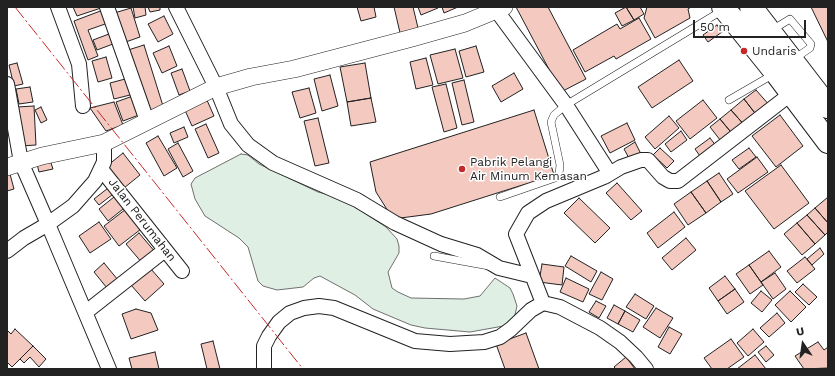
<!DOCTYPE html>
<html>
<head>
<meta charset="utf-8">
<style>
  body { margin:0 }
  #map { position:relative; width:835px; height:376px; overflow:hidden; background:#fff; font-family:"Work Sans",sans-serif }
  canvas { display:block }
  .frame { position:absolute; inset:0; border:8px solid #222; pointer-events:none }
  .north { position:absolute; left:783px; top:324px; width:40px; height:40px; -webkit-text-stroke:3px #fff; paint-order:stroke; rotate:347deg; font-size:11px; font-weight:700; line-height:16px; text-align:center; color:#222 }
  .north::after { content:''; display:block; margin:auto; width:14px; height:18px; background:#222; clip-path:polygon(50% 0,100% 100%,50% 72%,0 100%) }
  .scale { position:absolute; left:693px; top:20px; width:113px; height:18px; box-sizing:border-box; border:2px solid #222; border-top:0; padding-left:5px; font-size:12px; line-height:14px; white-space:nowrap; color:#222; -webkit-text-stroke:3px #fff; paint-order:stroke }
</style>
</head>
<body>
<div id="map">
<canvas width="835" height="376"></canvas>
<div class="frame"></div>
<div class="north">U</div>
<div class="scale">50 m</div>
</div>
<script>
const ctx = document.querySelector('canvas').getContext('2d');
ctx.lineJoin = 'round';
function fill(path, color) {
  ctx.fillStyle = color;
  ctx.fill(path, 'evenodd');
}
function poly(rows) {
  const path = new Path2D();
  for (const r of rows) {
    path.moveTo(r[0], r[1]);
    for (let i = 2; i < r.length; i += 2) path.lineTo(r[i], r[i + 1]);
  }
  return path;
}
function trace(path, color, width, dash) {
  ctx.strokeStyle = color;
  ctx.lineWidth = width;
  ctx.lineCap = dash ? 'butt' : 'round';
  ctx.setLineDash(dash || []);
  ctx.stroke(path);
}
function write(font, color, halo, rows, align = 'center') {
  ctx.font = font + ' "Work Sans",sans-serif';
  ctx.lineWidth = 3;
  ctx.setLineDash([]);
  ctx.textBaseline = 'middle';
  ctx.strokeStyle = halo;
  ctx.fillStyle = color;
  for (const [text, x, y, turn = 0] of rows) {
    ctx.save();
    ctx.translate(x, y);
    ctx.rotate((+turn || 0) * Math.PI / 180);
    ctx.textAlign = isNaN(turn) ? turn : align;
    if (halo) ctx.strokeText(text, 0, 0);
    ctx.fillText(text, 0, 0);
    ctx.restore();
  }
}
const green = poly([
  [241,154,248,155,259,164,318,192,341,198,386,227,397,239,399,246,399,253,388,272,392,288,398,292,411,298,464,299,480,296,495,278,510,288,513,294,517,306,514,319,509,325,470,332,425,328,411,325,373,309,355,295,320,276,314,278,303,287,277,290,263,286,258,281,248,247,239,238,205,216,195,199,191,184,195,178,241,154]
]);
fill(green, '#e0efe3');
trace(green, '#6f6f6f', 1);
const building = poly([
  [73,7,101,7,101,8,77,16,73,7],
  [133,7,145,7,146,15,135,18,133,7],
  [148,7,160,7,160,10,150,12,148,7],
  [357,7,374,7,376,17,361,21,357,7],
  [394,7,413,7,419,32,401,37,394,7],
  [418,7,438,7,438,8,421,15,418,7],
  [442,7,458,7,444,13,442,7],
  [516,7,548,7,586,79,561,92,516,7],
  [626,7,640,7,644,14,634,20,626,7],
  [626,7,634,20,622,26,615,13,626,7],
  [647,7,691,7,688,9,690,18,655,38,644,18,647,7],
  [811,7,828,7,828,42,811,7],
  [131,8,140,37,120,44,111,14,131,8],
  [103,10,108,23,88,30,98,56,88,60,74,21,103,10],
  [164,16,173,34,158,42,148,24,164,16],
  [639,18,651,39,616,59,614,56,585,72,573,50,617,24,620,29,639,18],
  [717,25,722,32,708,42,703,35,717,25],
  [109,34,113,44,97,50,93,40,109,34],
  [144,45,163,106,145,112,125,51,144,45],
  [169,46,177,66,162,73,153,53,169,46],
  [476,46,484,72,466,77,459,51,476,46],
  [455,49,463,78,438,84,430,55,455,49],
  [106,57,112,78,98,82,92,61,106,57],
  [426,58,433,85,416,89,410,62,426,58],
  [679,60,693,81,652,108,638,87,679,60],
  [17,63,23,84,14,86,9,65,17,63],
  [365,63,371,98,347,102,340,67,365,63],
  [182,69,190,91,179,95,171,73,182,69],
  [514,73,523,89,501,102,492,86,514,73],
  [330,75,338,106,322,111,314,79,330,75],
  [129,78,134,94,114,99,110,83,129,78],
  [464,80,474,122,462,125,452,83,464,80],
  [446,84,457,128,444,132,432,87,446,84],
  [30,87,33,102,19,104,16,89,30,87],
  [309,88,316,113,300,118,292,92,309,88],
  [756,90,771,107,758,117,744,99,756,90],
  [133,96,139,115,123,121,116,102,133,96],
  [206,98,214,116,192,126,184,108,206,98],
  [371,98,376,122,351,126,347,102,371,98],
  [744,99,758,117,746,127,731,110,744,99],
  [703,100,717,118,690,139,676,121,703,100],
  [114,102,123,125,106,131,90,108,114,102],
  [34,106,36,145,20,146,17,107,34,106],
  [41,107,47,120,41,123,35,110,41,107],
  [534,110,554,175,431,214,393,219,376,192,370,162,534,110],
  [731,110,746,127,735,137,720,119,731,110],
  [780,115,803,146,776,167,752,136,780,115],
  [669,116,679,128,655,149,645,137,669,116],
  [318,118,329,163,315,166,304,121,318,118],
  [720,119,735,137,724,145,710,127,720,119],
  [627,123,635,140,610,153,601,136,627,123],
  [206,124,219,153,208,158,195,129,206,124],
  [184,127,188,137,174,143,170,133,184,127],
  [681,131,687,140,671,152,665,144,681,131],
  [158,136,177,168,164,176,146,143,158,136],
  [710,138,717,147,702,159,695,149,710,138],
  [635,142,642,156,631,162,624,149,635,142],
  [178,143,193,171,183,177,168,149,178,143],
  [660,148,674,161,667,168,653,155,660,148],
  [749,148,756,157,739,169,732,160,749,148],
  [123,153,140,175,124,188,107,166,123,153],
  [757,157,768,172,738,193,727,179,757,157],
  [50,160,53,169,39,172,37,164,50,160],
  [781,165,809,203,774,229,745,191,781,165],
  [719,173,733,194,721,202,707,181,719,173],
  [10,174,14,189,7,191,7,175,10,174],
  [707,181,721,202,706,213,691,192,707,181],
  [617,183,642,211,631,220,606,193,617,183],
  [112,185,117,191,99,205,94,199,112,185],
  [691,192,706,213,688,225,674,204,691,192],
  [119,193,128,205,108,221,99,209,119,193],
  [828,197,828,223,815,208,828,197],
  [579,198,610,228,595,243,564,213,579,198],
  [130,206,145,226,119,246,104,226,130,206],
  [815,208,828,223,828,232,825,235,807,215,815,208],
  [674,212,685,227,658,248,647,233,674,212],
  [807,215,825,235,815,244,797,223,807,215],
  [99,222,111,239,90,253,79,236,99,222],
  [797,223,815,244,802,255,784,234,797,223],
  [139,233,156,253,143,264,126,244,139,233],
  [686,238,696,250,672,270,662,258,686,238],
  [820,248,824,254,812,265,807,259,820,248],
  [769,251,781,267,761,282,749,265,769,251],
  [571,256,597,271,591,282,565,266,571,256],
  [805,257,815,269,797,283,787,271,805,257],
  [104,263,118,280,107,288,94,272,104,263],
  [542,264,564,267,562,285,539,282,542,264],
  [749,265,763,285,750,294,736,274,749,265],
  [151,269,164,284,145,301,131,285,151,269],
  [601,272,613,279,602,300,589,294,601,272],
  [775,273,786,289,773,299,761,282,775,273],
  [725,276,735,289,718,301,709,288,725,276],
  [566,278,589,289,583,302,560,292,566,278],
  [803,284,817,297,809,305,795,292,803,284],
  [735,289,744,302,727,314,718,301,735,289],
  [761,291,772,300,762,312,751,303,761,291],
  [790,291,806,307,791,322,775,305,790,291],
  [635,294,654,306,646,319,626,307,635,294],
  [596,301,606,306,599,318,589,312,596,301],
  [614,305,625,311,618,324,607,318,614,305],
  [656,308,673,318,660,338,643,327,656,308],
  [136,309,151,313,158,330,131,339,122,314,136,309],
  [625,311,640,320,633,332,618,324,625,311],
  [777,313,785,323,769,337,760,328,777,313],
  [669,327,682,334,670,354,658,347,669,327],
  [15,329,33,346,12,367,7,362,7,330,11,334,15,329],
  [753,329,764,342,748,356,737,343,753,329],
  [526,333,539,369,505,369,496,344,526,333],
  [731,339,744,357,727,369,712,369,704,358,731,339],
  [213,341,220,369,207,369,201,344,213,341],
  [818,342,824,350,828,347,828,368,804,369,795,356,818,342],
  [33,346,46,359,39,367,30,357,24,363,20,359,33,346],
  [766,346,774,355,766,362,758,352,766,346],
  [155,352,159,369,132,369,129,358,155,352],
  [755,355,766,369,737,369,755,355],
  [626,357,635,369,616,369,614,367,626,357]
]);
fill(building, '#f3c9c0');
trace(building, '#222', 1);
const service = poly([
  [772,30,790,19,811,44,810,48,794,59],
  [729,100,774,74],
  [500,197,555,178,559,174,560,165,551,122,554,115,566,105,723,10],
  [434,256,489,266]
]);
const minor = poly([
  [58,7,79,64,83,106],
  [107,7,147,121],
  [176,7,216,87,231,124,248,145,273,163,357,200,395,223,441,244,477,255,499,268,532,276],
  [494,7,566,105,607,169,606,176],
  [7,84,21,162,48,224,24,238,7,251],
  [104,143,104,162,95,181,73,206,48,224,109,369],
  [101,169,182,271],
  [543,303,516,234,528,213,546,201,606,176,621,167,641,160,648,160,663,177,670,181,678,181,792,93],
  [86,312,165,250],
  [264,369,264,346,269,336,279,322,290,313,304,308,319,306,334,308,415,341,450,344,484,342,500,337,511,329,531,310,543,303,560,307,600,328,620,342,636,357,646,369]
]);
const tertiary = poly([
  [7,167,42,156,104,143,216,87,251,77,294,69,412,38,465,23,504,7]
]);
const trunk = poly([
  [723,7,776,73,828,142],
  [751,7,828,107]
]);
trace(service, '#222', 8);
trace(minor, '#222', 16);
trace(tertiary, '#222', 18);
trace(trunk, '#222', 24);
trace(service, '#fff', 7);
trace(minor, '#fff', 14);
trace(tertiary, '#fff', 17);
trace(trunk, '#fff', 22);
trace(poly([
  [15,7,303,369]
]), '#c62828', 1, [14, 3, 2, 3]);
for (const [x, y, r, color] of [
  [744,51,4,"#c62828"],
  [462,169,4,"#c62828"]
]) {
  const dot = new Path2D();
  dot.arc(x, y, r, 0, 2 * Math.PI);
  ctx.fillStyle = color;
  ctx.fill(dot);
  trace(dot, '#fff', 1.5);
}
write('12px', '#222', '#fff', [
  ["Undaris",752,51],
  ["Pabrik Pelangi",470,162],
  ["Air Minum Kemasan",470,176]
], 'left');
write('12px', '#222', '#fff', [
  ["Jalan Perumahan",142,220,52]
]);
</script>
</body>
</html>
